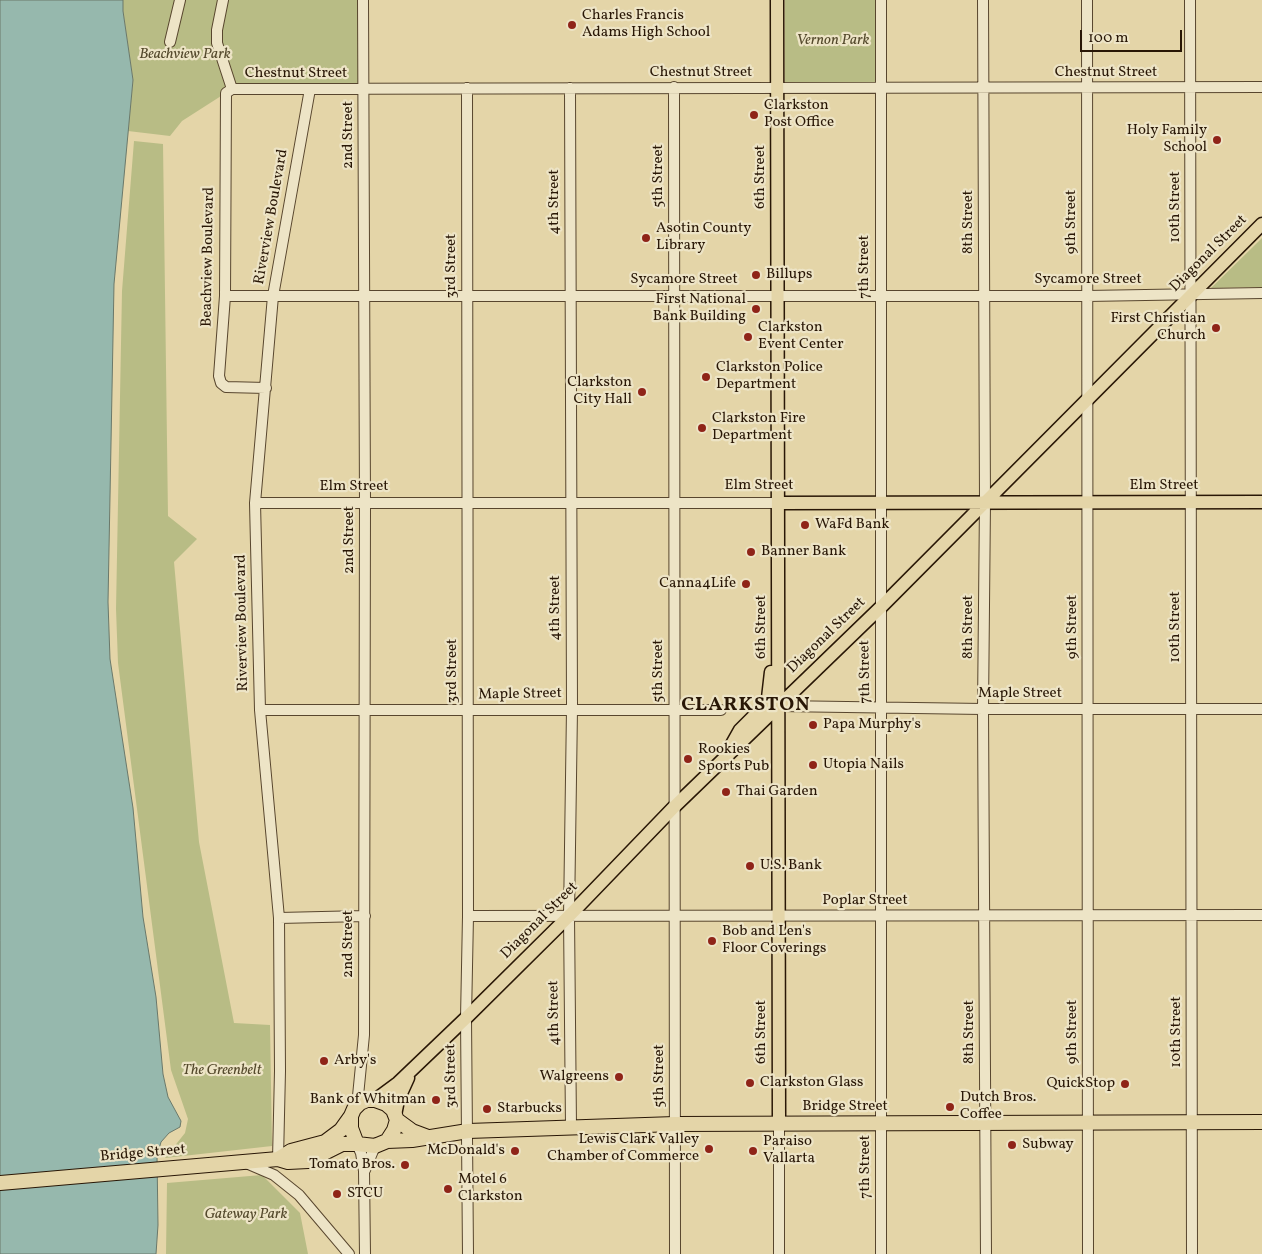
<!DOCTYPE html>
<html>
<head>
<meta charset="utf-8">
<style>
  body { margin:0 }
  #map { position:relative; width:1262px; height:1254px; overflow:hidden; background:#e4d5a8; font-family:Vollkorn,serif }
  canvas { display:block }
  .scale { position:absolute; left:1080px; top:30px; width:102px; height:22px; box-sizing:border-box; border:2px solid #291706; border-top:0; padding-left:6px; font-size:15px; line-height:18px; white-space:nowrap; color:#291706; -webkit-text-stroke:4px #ede4c6; paint-order:stroke }
</style>
</head>
<body>
<div id="map">
<canvas width="1262" height="1254"></canvas>
<div class="scale">100 m</div>
</div>
<script>
const ctx = document.querySelector('canvas').getContext('2d');
ctx.lineJoin = 'round';
function fill(path, color) {
  ctx.fillStyle = color;
  ctx.fill(path, 'evenodd');
}
function poly(rows) {
  const path = new Path2D();
  for (const r of rows) {
    path.moveTo(r[0], r[1]);
    for (let i = 2; i < r.length; i += 2) path.lineTo(r[i], r[i + 1]);
  }
  return path;
}
function trace(path, color, width, dash) {
  ctx.strokeStyle = color;
  ctx.lineWidth = width;
  ctx.lineCap = dash ? 'butt' : 'round';
  ctx.setLineDash(dash || []);
  ctx.stroke(path);
}
function write(font, color, halo, rows, align = 'center') {
  ctx.font = font + ' Vollkorn,serif';
  ctx.lineWidth = 4.5;
  ctx.setLineDash([]);
  ctx.textBaseline = 'middle';
  ctx.strokeStyle = halo;
  ctx.fillStyle = color;
  for (const [text, x, y, turn = 0] of rows) {
    ctx.save();
    ctx.translate(x, y);
    ctx.rotate((+turn || 0) * Math.PI / 180);
    ctx.textAlign = isNaN(turn) ? turn : align;
    if (halo) ctx.strokeText(text, 0, 0);
    ctx.fillText(text, 0, 0);
    ctx.restore();
  }
}
fill(poly([
  [123,0,363,0,363,89,232,89,182,121,170,136,128,131,133,80,123,11],
  [785,0,881,0,881,82,785,82],
  [134,141,163,144,168,516,197,539,174,562,199,842,234,1023,270,1025,272,1146,165,1158,185,1133,188,1119,171,1070,118,663,116,609,122,291],
  [1262,238,1262,287,1211,288,1258,242],
  [262,1175,300,1213,308,1254,166,1254,167,1183]
]), '#b8bc85');
const water = poly([
  [0,0,123,0,123,11,133,80,114,284,108,602,110,659,133,808,143,917,156,997,163,1074,168,1097,181,1121,180,1127,169,1133,161,1142,157,1156,158,1225,156,1254,0,1254,0,0]
]);
fill(water, '#96b8ad');
trace(water, '#6a786a', 1);
const minor = poly([
  [223,0,217,30,217,43,232,89,1262,87],
  [881,0,881,1254],
  [983,0,985,502,983,709,986,1254],
  [1087,0,1088,1254],
  [1190,0,1192,1254],
  [170,42,180,0],
  [674,87,675,1254],
  [467,88,468,916,466,1018,468,1254],
  [570,88,572,709,569,916,571,1127],
  [232,89,226,93,225,296,219,376,221,383,226,387,266,388],
  [225,296,1087,296,1262,293],
  [255,503,778,503],
  [778,706,983,709,1262,709],
  [260,710,721,710],
  [468,916,1262,915],
  [279,918,365,916],
  [357,1106,364,1035,365,503,363,0],
  [779,1123,779,1254],
  [357,1144,361,1153,364,1171,365,1254],
  [278,1159,280,1071,279,918,260,710,255,503,273,296,310,89],
  [246,1163,274,1175,299,1195,349,1254],
  [365,1170,375,1146]
]);
const major = poly([
  [777,0,779,1123],
  [778,503,1262,502],
  [731,746,740,730,762,708,768,698,771,672],
  [375,1100,398,1083,466,1018,569,916,675,806,881,607,1262,224],
  [395,1115,398,1100,408,1078]
]);
const highway = poly([
  [367,1100,375,1100,386,1104,393,1110,397,1120,394,1130,387,1141,375,1146,357,1144,351,1128,351,1116,354,1109,360,1103,367,1100],
  [397,1120,412,1131,428,1137],
  [387,1141,412,1140,468,1131,675,1124,1262,1122],
  [278,1159,291,1151,325,1142,341,1130,351,1116],
  [0,1183,278,1159,288,1162,308,1161,342,1144,357,1144]
]);
trace(minor, '#58462e', 12);
trace(major, '#291706', 15);
trace(highway, '#291706', 16);
trace(minor, '#ede4c6', 10);
trace(major, '#e4d5a8', 12);
trace(highway, '#e4d5a8', 14);
for (const [x, y, r, color] of [
  [572,25,5,"#8f2418"],
  [754,115,5,"#8f2418"],
  [1217,140,5,"#8f2418"],
  [646,238,5,"#8f2418"],
  [756,275,5,"#8f2418"],
  [756,309,5,"#8f2418"],
  [1216,328,5,"#8f2418"],
  [748,337,5,"#8f2418"],
  [706,377,5,"#8f2418"],
  [642,392,5,"#8f2418"],
  [702,428,5,"#8f2418"],
  [805,525,5,"#8f2418"],
  [751,552,5,"#8f2418"],
  [746,584,5,"#8f2418"],
  [813,725,5,"#8f2418"],
  [688,759,5,"#8f2418"],
  [813,765,5,"#8f2418"],
  [726,792,5,"#8f2418"],
  [750,866,5,"#8f2418"],
  [712,941,5,"#8f2418"],
  [324,1061,5,"#8f2418"],
  [619,1077,5,"#8f2418"],
  [750,1083,5,"#8f2418"],
  [1125,1084,5,"#8f2418"],
  [436,1100,5,"#8f2418"],
  [950,1107,5,"#8f2418"],
  [487,1109,5,"#8f2418"],
  [1012,1145,5,"#8f2418"],
  [709,1149,5,"#8f2418"],
  [515,1151,5,"#8f2418"],
  [753,1151,5,"#8f2418"],
  [405,1165,5,"#8f2418"],
  [448,1189,5,"#8f2418"],
  [337,1194,5,"#8f2418"]
]) {
  const dot = new Path2D();
  dot.arc(x, y, r, 0, 2 * Math.PI);
  ctx.fillStyle = color;
  ctx.fill(dot);
  trace(dot, '#ede4c6', 2);
}
write('15px', '#291706', '#ede4c6', [
  ["Charles Francis",582,16],
  ["Adams High School",582,33],
  ["Clarkston",764,106],
  ["Post Office",764,123],
  ["Holy Family",1207,131,"right"],
  ["School",1207,148,"right"],
  ["Asotin County",656,229],
  ["Library",656,246],
  ["Billups",766,275],
  ["First National",746,300,"right"],
  ["Bank Building",746,317,"right"],
  ["First Christian",1206,319,"right"],
  ["Church",1206,336,"right"],
  ["Clarkston",758,328],
  ["Event Center",758,345],
  ["Clarkston Police",716,368],
  ["Department",716,385],
  ["Clarkston",632,383,"right"],
  ["City Hall",632,400,"right"],
  ["Clarkston Fire",712,419],
  ["Department",712,436],
  ["WaFd Bank",815,525],
  ["Banner Bank",761,552],
  ["Canna4Life",736,584,"right"],
  ["Papa Murphy's",823,725],
  ["Rookies",698,750],
  ["Sports Pub",698,767],
  ["Utopia Nails",823,765],
  ["Thai Garden",736,792],
  ["U.S. Bank",760,866],
  ["Bob and Len's",722,932],
  ["Floor Coverings",722,949],
  ["Arby's",334,1061],
  ["Walgreens",609,1077,"right"],
  ["Clarkston Glass",760,1083],
  ["QuickStop",1115,1084,"right"],
  ["Dutch Bros.",960,1098],
  ["Coffee",960,1115],
  ["Bank of Whitman",426,1100,"right"],
  ["Starbucks",497,1109],
  ["Lewis Clark Valley",699,1140,"right"],
  ["Chamber of Commerce",699,1157,"right"],
  ["Paraiso",763,1142],
  ["Vallarta",763,1159],
  ["Subway",1022,1145],
  ["McDonald's",505,1151,"right"],
  ["Tomato Bros.",395,1165,"right"],
  ["Motel 6",458,1180],
  ["Clarkston",458,1197],
  ["STCU",347,1194]
], 'left');
write('italic 15px', '#54492c', '#ede4c6', [
  ["Vernon Park",833,41],
  ["Beachview Park",185,55],
  ["The Greenbelt",222,1071],
  ["Gateway Park",246,1215]
]);
write('15px', '#291706', '#ede4c6', [
  ["Chestnut Street",701,73],
  ["Chestnut Street",1106,73],
  ["Chestnut Street",296,74],
  ["2nd Street",349,135,-90],
  ["5th Street",659,176,-90],
  ["6th Street",761,177,-90],
  ["4th Street",555,202,-90],
  ["10th Street",1176,207,-90],
  ["Riverview Boulevard",272,217,-80],
  ["8th Street",969,222,-90],
  ["9th Street",1072,222,-90],
  ["Diagonal Street",1209,254,-45],
  ["Beachview Boulevard",209,257,-89],
  ["3rd Street",452,266,-90],
  ["7th Street",865,267,-90],
  ["Sycamore Street",684,280],
  ["Sycamore Street",1088,280],
  ["Elm Street",759,486],
  ["Elm Street",1164,486],
  ["Elm Street",354,487],
  ["2nd Street",350,540,-90],
  ["4th Street",556,608,-90],
  ["Riverview Boulevard",243,623,-91],
  ["6th Street",762,627,-90],
  ["8th Street",969,627,-90],
  ["9th Street",1073,627,-90],
  ["10th Street",1176,627,-90],
  ["Diagonal Street",827,636,-44],
  ["3rd Street",453,671,-90],
  ["5th Street",659,671,-90],
  ["7th Street",866,672,-91],
  ["Maple Street",1020,694],
  ["Maple Street",520,695,-1],
  ["Poplar Street",865,901],
  ["Diagonal Street",540,921,-45],
  ["2nd Street",349,944,-90],
  ["4th Street",555,1013,-91],
  ["6th Street",762,1032,-90],
  ["8th Street",970,1032,-90],
  ["9th Street",1073,1032,-90],
  ["10th Street",1177,1032,-90],
  ["3rd Street",452,1076,-91],
  ["5th Street",660,1076,-90],
  ["Bridge Street",845,1107],
  ["Bridge Street",143,1154,-5],
  ["7th Street",866,1167,-90]
]);
ctx.letterSpacing = '1px';
write('bold 20px', '#291706', '#ede4c6', [
  ["CLARKSTON",746,706]
]);
ctx.letterSpacing = '0px';
</script>
</body>
</html>
